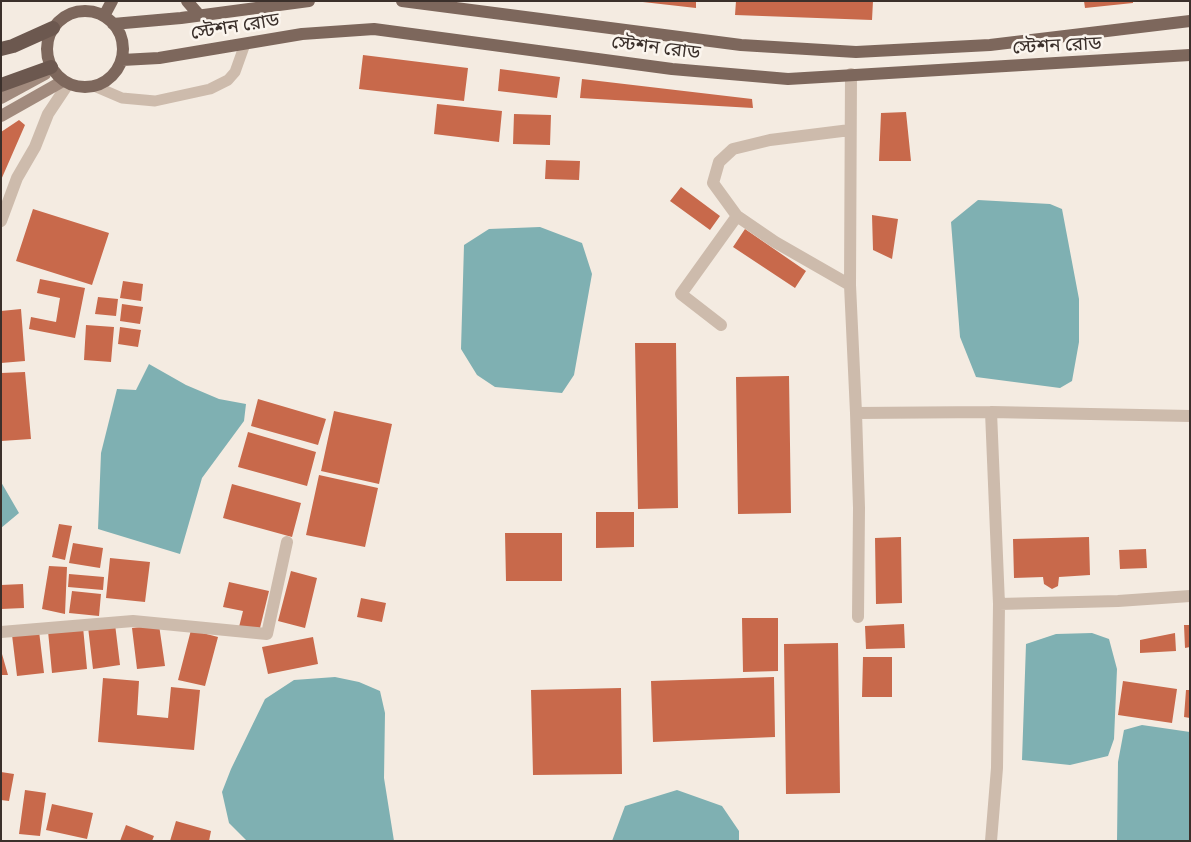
<!DOCTYPE html>
<html>
<head>
<meta charset="utf-8">
<style>
  body { margin:0 }
  #map { position:relative; width:1191px; height:842px; overflow:hidden; background:#f4ebe1; font-family:"Exo 2",sans-serif }
  canvas { display:block }
  .frame { position:absolute; inset:0; border:2px solid #3b302b; pointer-events:none }
</style>
</head>
<body>
<div id="map">
<canvas width="1191" height="842"></canvas>
<div class="frame"></div>
</div>
<script>
const ctx = document.querySelector('canvas').getContext('2d');
ctx.lineJoin = 'round';
function fill(path, color) {
  ctx.fillStyle = color;
  ctx.fill(path, 'evenodd');
}
function poly(rows) {
  const path = new Path2D();
  for (const r of rows) {
    if (r.length === 3) {
      path.moveTo(r[0] + r[2], r[1]);
      path.arc(r[0], r[1], r[2], 0, 2 * Math.PI);
      continue;
    }
    path.moveTo(r[0], r[1]);
    for (let i = 2; i < r.length; i += 2) path.lineTo(r[i], r[i + 1]);
  }
  return path;
}
function trace(path, color, width, dash) {
  ctx.strokeStyle = color;
  ctx.lineWidth = width;
  ctx.lineCap = dash ? 'butt' : 'round';
  ctx.setLineDash(dash || []);
  ctx.stroke(path);
}
function write(font, color, halo, rows, align = 'center') {
  ctx.font = font + ' "Exo 2","Noto Sans Bengali",sans-serif';
  ctx.lineWidth = 5;
  ctx.setLineDash([]);
  ctx.textBaseline = 'middle';
  ctx.strokeStyle = halo;
  ctx.fillStyle = color;
  for (const [text, x, y, turn = 0] of rows) {
    ctx.save();
    ctx.translate(x, y);
    ctx.rotate((+turn || 0) * Math.PI / 180);
    ctx.textAlign = isNaN(turn) ? turn : align;
    if (halo) ctx.strokeText(text, 0, 0);
    ctx.fillText(text, 0, 0);
    ctx.restore();
  }
}
fill(poly([
  [978,200,1050,204,1062,209,1079,299,1079,342,1072,381,1060,388,976,377,960,337,951,222],
  [540,227,582,243,592,274,574,375,562,393,495,387,477,375,461,349,464,245,489,229],
  [149,364,186,385,219,399,246,404,244,421,202,478,180,554,98,529,101,453,117,389,136,390],
  [1,482,19,513,1,528],
  [1092,633,1109,639,1117,669,1114,739,1108,756,1070,765,1022,760,1026,644,1056,634],
  [335,677,359,682,380,691,385,713,384,778,394,841,247,841,229,823,222,792,231,769,265,699,294,680],
  [1142,725,1190,732,1190,841,1117,841,1118,762,1124,730],
  [677,790,722,806,739,831,739,841,612,841,625,806]
]), '#7fb0b2');
fill(poly([
  [634,1,696,1,696,8],
  [736,1,873,1,872,20,735,15],
  [1084,1,1133,1,1133,3,1085,8],
  [363,55,468,68,464,101,359,89],
  [500,69,560,77,557,98,498,91],
  [582,79,752,99,753,108,580,98],
  [437,104,502,111,499,142,434,134],
  [906,112,911,161,879,161,881,113],
  [514,114,551,115,550,145,513,144],
  [19,120,25,125,1,180,1,132],
  [546,160,580,161,579,180,545,179],
  [681,187,720,216,710,230,670,201],
  [33,209,109,233,92,285,16,261],
  [872,215,898,219,892,259,873,250],
  [745,229,806,271,795,288,733,247],
  [40,279,85,288,75,338,29,329,31,317,56,322,60,298,37,293],
  [123,281,143,284,141,301,120,298],
  [98,297,118,299,116,316,95,314],
  [122,304,143,307,140,324,120,321],
  [21,309,25,361,1,363,1,311],
  [86,325,114,327,111,362,84,360],
  [120,327,141,330,138,347,118,344],
  [635,343,676,343,678,508,638,509],
  [25,372,31,439,1,441,1,373],
  [789,376,791,513,738,514,736,377],
  [258,399,326,419,318,445,251,426],
  [334,411,392,424,379,484,321,471],
  [248,432,316,452,307,486,238,467],
  [319,475,378,488,365,547,306,535],
  [232,484,301,503,292,537,223,518],
  [596,512,634,512,634,547,596,548],
  [59,524,72,526,65,560,52,557],
  [505,533,562,533,562,581,506,581],
  [901,537,902,603,876,604,875,538],
  [1089,537,1090,575,1059,577,1058,586,1052,589,1044,584,1043,577,1014,578,1013,539],
  [73,543,103,548,100,568,69,563],
  [1146,549,1147,568,1120,569,1119,550],
  [110,558,150,562,145,602,106,598],
  [49,566,67,567,65,614,42,609],
  [291,571,317,578,305,628,278,621],
  [69,574,104,577,103,590,68,587],
  [229,582,269,591,259,632,239,627,243,611,223,607],
  [23,584,24,608,1,609,1,585],
  [72,591,101,594,99,616,69,613],
  [361,598,386,603,382,622,357,617],
  [742,618,778,618,778,671,743,672],
  [115,624,120,665,93,669,88,627],
  [904,624,905,648,866,649,865,626],
  [159,625,165,666,137,669,132,628],
  [1184,625,1190,625,1190,647,1185,648],
  [83,627,87,669,52,673,48,631],
  [191,630,218,637,205,686,178,680],
  [39,631,44,673,17,676,12,635],
  [1175,633,1176,651,1140,653,1140,640],
  [313,637,318,664,268,674,262,647],
  [838,643,840,793,786,794,784,644],
  [1,654,2,654,8,675,1,675],
  [863,657,892,657,892,697,862,697],
  [774,677,775,737,653,742,651,681],
  [103,678,139,681,137,715,168,718,171,687,200,690,194,750,98,742],
  [1123,681,1177,689,1172,723,1118,715],
  [621,688,622,774,533,775,531,690],
  [1186,690,1190,690,1190,718,1184,717],
  [1,772,14,774,9,801,1,800],
  [25,790,46,793,40,836,19,834],
  [52,804,93,813,87,839,46,830],
  [176,821,211,831,209,841,170,841],
  [126,825,154,836,152,841,120,841]
]), '#c8694b');
trace(poly([
  [94,86,122,98,155,101,210,89,228,80,235,72,245,44]
]), '#cdbbac', 11);
trace(poly([
  [851,74,850,285,856,413,991,412,1190,416],
  [737,216,713,183,719,162,733,149,770,140,850,130],
  [1,221,17,178,35,147,48,114,68,84],
  [721,325,681,294,737,216,775,242,850,285],
  [991,412,999,604,997,768,991,841],
  [856,413,859,508,858,617],
  [999,604,1118,601,1190,596],
  [1,632,133,621,267,634,287,542]
]), '#cdbbac', 12);
trace(poly([
  [1,98,45,74],
  [1,116,63,81]
]), '#a18a7d', 12);
trace(poly([
  [187,1,199,15],
  [402,1,741,45,856,52,990,45,1190,21],
  [85,49,38],
  [104,16,112,1],
  [113,24,181,18,309,1],
  [122,60,159,58,302,34,374,29,672,69,788,79,1190,55]
]), '#7d675c', 12);
trace(poly([
  [1,49,13,46,53,28],
  [1,85,51,67]
]), '#6c584f', 14);
write('19px', '#3b302b', '#fbf5ee', [
  ["স্টেশন রোড",235,26,-9],
  ["স্টেশন রোড",1057,45,-3],
  ["স্টেশন রোড",656,47,7]
]);
</script>
</body>
</html>
